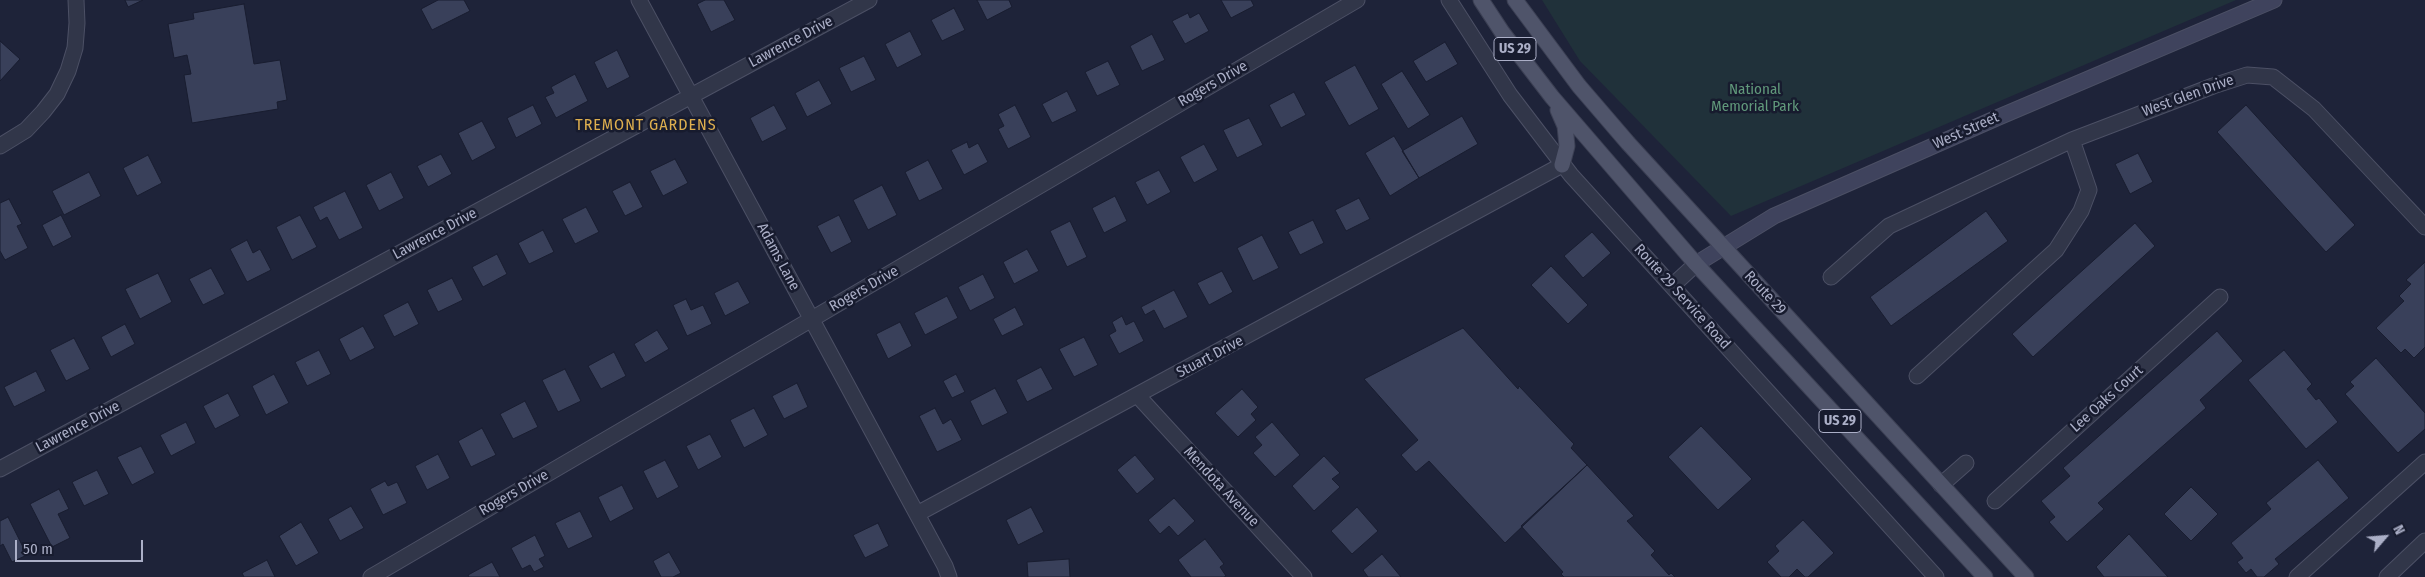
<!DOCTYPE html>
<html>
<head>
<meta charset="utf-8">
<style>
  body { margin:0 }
  #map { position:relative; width:2425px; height:577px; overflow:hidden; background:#1e2339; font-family:"Fira Sans Condensed",sans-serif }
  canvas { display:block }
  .north { position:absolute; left:2360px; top:512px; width:50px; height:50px; -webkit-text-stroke:4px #171b2e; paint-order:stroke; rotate:63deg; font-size:14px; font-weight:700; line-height:20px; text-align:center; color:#abafc7 }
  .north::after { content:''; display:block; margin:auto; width:18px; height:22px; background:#abafc7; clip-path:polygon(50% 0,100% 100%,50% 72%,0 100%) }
  .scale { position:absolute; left:15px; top:540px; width:128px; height:22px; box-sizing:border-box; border:2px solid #abafc7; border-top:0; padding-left:6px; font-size:15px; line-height:18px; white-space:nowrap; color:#abafc7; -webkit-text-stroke:4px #171b2e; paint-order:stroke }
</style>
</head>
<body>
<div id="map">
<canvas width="2425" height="577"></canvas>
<div class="north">N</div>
<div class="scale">50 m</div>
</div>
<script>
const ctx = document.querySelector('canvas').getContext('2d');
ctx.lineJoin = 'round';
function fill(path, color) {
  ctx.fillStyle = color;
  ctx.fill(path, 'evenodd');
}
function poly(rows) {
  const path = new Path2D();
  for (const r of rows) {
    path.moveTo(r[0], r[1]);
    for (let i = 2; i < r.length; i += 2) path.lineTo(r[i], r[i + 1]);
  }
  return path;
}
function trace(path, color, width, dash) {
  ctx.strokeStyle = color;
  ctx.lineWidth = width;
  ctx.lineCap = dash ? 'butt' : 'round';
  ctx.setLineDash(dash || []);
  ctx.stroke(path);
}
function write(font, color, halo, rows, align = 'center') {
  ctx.font = font + ' "Fira Sans Condensed",sans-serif';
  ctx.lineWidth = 5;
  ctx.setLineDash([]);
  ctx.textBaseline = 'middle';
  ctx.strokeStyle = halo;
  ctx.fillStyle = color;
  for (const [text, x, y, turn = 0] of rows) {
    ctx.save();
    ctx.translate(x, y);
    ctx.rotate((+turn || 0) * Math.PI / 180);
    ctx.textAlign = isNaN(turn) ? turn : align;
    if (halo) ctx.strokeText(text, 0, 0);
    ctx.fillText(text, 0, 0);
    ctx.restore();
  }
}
fill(poly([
  [1542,0,2236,0,1731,216,1580,61]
]), '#20313a');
const building = poly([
  [125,0,143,0,128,7,125,0],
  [438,0,464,0,470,11,432,30,421,9,438,0],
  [705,0,724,0,735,20,711,32,697,4,705,0],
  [977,0,1009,0,1012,7,987,20,977,0],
  [1221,0,1251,0,1254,6,1231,18,1221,0],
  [244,4,254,64,280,60,287,100,277,102,278,109,192,123,184,75,191,74,187,55,174,58,168,24,194,19,193,13,244,4],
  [954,8,965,30,942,41,931,20,954,8],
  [1188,13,1190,18,1199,13,1209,31,1185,44,1172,21,1188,13],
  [910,31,922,55,897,68,885,44,910,31],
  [1152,34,1165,60,1142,71,1130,46,1152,34],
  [0,41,20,59,0,81,0,41],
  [1445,42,1458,64,1426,82,1413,61,1445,42],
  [617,50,630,77,607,89,594,62,617,50],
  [864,56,876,80,851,92,839,68,864,56],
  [1108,61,1120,85,1097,96,1085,72,1108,61],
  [1355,65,1379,109,1349,126,1324,82,1355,65],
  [1402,71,1430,115,1408,129,1381,84,1402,71],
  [575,74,588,101,556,118,545,97,554,93,551,87,575,74],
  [819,80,832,104,807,117,795,93,819,80],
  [1067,91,1077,111,1052,123,1042,104,1067,91],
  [1294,92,1306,115,1281,128,1269,105,1294,92],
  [533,105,542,124,516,138,507,118,533,105],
  [774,105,787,129,762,142,750,118,774,105],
  [1015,105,1031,137,1008,149,998,129,1004,126,998,114,1015,105],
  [2246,105,2355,225,2326,252,2217,132,2246,105],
  [1462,116,1478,144,1419,178,1402,151,1462,116],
  [1249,118,1263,145,1237,158,1223,130,1249,118],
  [482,121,496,148,472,161,458,133,482,121],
  [1394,136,1419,178,1390,196,1365,153,1394,136],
  [967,142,969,148,978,143,988,162,964,175,951,150,967,142],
  [1204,144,1218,170,1194,183,1180,157,1204,144],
  [2138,153,2153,182,2130,194,2115,164,2138,153],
  [441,154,452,174,428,187,417,166,441,154],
  [148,155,162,183,137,196,123,168,148,155],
  [675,159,688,183,663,196,650,171,675,159],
  [928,160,943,189,919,201,905,172,928,160],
  [1159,170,1171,192,1147,205,1135,182,1159,170],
  [89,172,101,196,64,215,52,191,89,172],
  [391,172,404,198,379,211,366,185,391,172],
  [630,182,643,207,625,216,612,191,630,182],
  [882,185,897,215,868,230,853,200,882,185],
  [345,191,363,228,339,240,327,217,320,221,313,207,345,191],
  [1115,196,1127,221,1104,233,1092,208,1115,196],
  [1359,198,1370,219,1346,231,1335,210,1359,198],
  [9,199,22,224,17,226,28,248,5,260,0,251,0,203,9,199],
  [586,207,599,232,575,244,562,219,586,207],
  [1986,211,2008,241,1891,326,1870,297,1986,211],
  [61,215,72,237,53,247,42,225,61,215],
  [300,215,317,247,292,260,276,227,300,215],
  [839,215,852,242,831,253,817,226,839,215],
  [1313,220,1324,243,1300,255,1288,232,1313,220],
  [1070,221,1087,257,1067,267,1050,231,1070,221],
  [2135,223,2155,246,2033,357,2012,334,2135,223],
  [543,230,554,252,529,264,518,243,543,230],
  [1592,232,1611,253,1583,278,1564,256,1592,232],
  [1262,235,1279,268,1253,281,1237,248,1262,235],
  [247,240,253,253,260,249,271,270,247,282,230,249,247,240],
  [1027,249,1039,271,1014,284,1003,262,1027,249],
  [497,254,507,274,483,287,472,267,497,254],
  [2425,262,2425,347,2414,358,2405,349,2401,353,2376,328,2404,301,2399,296,2411,284,2406,280,2425,262],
  [1551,266,1588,305,1568,324,1531,285,1551,266],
  [211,268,225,294,203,305,189,279,211,268],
  [1222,271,1233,292,1209,305,1197,283,1222,271],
  [158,273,172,302,140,319,125,289,158,273],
  [983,274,995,298,970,311,958,287,983,274],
  [452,278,463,300,438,312,427,290,452,278],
  [738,281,750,303,725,316,714,293,738,281],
  [1174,290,1188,317,1164,329,1154,310,1145,315,1141,307,1174,290],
  [947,296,958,318,925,335,914,313,947,296],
  [686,299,691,310,703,305,712,324,687,336,673,305,686,299],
  [408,302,419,324,394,337,383,315,408,302],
  [1015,307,1024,325,1002,336,993,319,1015,307],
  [1122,316,1126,325,1134,321,1144,341,1119,354,1109,335,1116,331,1112,322,1122,316],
  [900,322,912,346,888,359,876,334,900,322],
  [125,324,135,344,111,357,101,337,125,324],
  [363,326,375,348,350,361,339,339,363,326],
  [1463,328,1518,389,1519,386,1574,444,1571,448,1587,465,1505,543,1429,461,1416,472,1401,455,1418,440,1364,379,1463,328],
  [657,330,669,349,645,363,634,344,657,330],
  [2217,331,2243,361,2200,400,2206,408,2098,503,2104,509,2067,542,2049,522,2055,517,2041,501,2070,476,2063,468,2217,331],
  [1084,337,1098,365,1074,377,1059,349,1084,337],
  [74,338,90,369,66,381,50,350,74,338],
  [319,350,331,374,307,386,295,362,319,350],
  [2284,350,2312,384,2307,389,2316,400,2319,398,2338,422,2306,449,2248,380,2284,350],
  [614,352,626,376,601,389,588,366,614,352],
  [2376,358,2425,413,2425,429,2398,453,2345,394,2354,386,2350,382,2376,358],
  [1041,367,1053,389,1027,402,1016,380,1041,367],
  [565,369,581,401,558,412,542,380,565,369],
  [36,371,46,391,14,407,4,387,36,371],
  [274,374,289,403,266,415,252,386,274,374],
  [956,374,965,392,952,398,943,381,956,374],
  [797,383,808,407,784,419,772,396,797,383],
  [995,388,1008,413,982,426,970,401,995,388],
  [1242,389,1258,407,1251,414,1256,420,1238,437,1215,413,1242,389],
  [228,393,240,416,215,429,203,406,228,393],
  [525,401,538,427,513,439,500,414,525,401],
  [754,408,768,435,744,448,730,420,754,408],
  [935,408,943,424,951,419,962,440,937,452,919,416,935,408],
  [186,422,196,443,171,456,160,435,186,422],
  [1272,422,1300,455,1275,477,1253,453,1262,445,1255,437,1272,422],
  [1701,426,1752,479,1718,510,1668,457,1701,426],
  [482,428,496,455,471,467,458,441,482,428],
  [710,434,722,457,698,470,686,446,710,434],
  [141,446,155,473,132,485,117,457,141,446],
  [438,454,450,478,427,490,415,466,438,454],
  [1135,455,1155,479,1137,494,1117,470,1135,455],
  [1324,456,1340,473,1332,479,1340,487,1314,511,1292,486,1324,456],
  [665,460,679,487,657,499,643,471,665,460],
  [2318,460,2349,498,2275,559,2279,564,2264,577,2257,577,2251,569,2246,573,2237,562,2243,558,2231,543,2271,509,2266,503,2318,460],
  [1587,465,1634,516,1627,521,1655,551,1651,555,1669,575,1671,573,1675,577,1564,577,1561,574,1563,572,1521,526,1587,465],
  [97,470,109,494,84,506,72,482,97,470],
  [385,481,388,486,397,482,407,503,383,515,370,489,385,481],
  [622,485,634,509,610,522,598,497,622,485],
  [2191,487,2218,514,2191,541,2164,514,2191,487],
  [59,489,69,509,58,514,70,538,52,547,30,504,59,489],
  [1174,498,1195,521,1178,536,1169,526,1160,534,1148,520,1174,498],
  [351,506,364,528,340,541,328,519,351,506],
  [1031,507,1044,532,1018,545,1006,520,1031,507],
  [1357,507,1378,531,1352,554,1331,531,1357,507],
  [580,511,593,537,568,549,555,523,580,511],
  [8,517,27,555,12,562,3,544,0,546,0,521,8,517],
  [1803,520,1834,553,1808,577,1805,577,1797,569,1789,577,1781,577,1767,562,1779,551,1775,546,1803,520],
  [301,522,319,553,296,566,279,536,301,522],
  [878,523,889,546,865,558,853,535,878,523],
  [2129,534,2168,577,2104,577,2096,567,2129,534],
  [535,535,545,556,539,559,544,567,534,572,530,565,522,569,511,548,535,535],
  [1205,539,1224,564,1220,567,1226,576,1224,577,1191,577,1178,560,1205,539],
  [669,552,681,573,673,577,661,577,653,561,669,552],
  [1382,554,1401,577,1368,577,1363,570,1382,554],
  [1069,559,1070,577,1028,577,1027,562,1069,559],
  [267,560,275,577,244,577,242,573,267,560],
  [492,562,500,577,469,577,468,575,492,562]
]);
fill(building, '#39405a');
trace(building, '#191d30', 1);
const street = poly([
  [639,0,945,566,949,577],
  [1449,0,1510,95,1571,175,1936,577],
  [0,146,26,130,43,112,57,94,68,71,75,48,77,23,76,0],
  [1831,277,1889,226,2072,140,2213,86,2247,75,2273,77,2314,109,2425,227],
  [1672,286,1696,264],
  [1917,376,2056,250,2081,211,2089,190,2072,140],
  [1138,396,1304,577],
  [0,469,869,0],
  [1941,485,1966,463],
  [1995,501,2220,297],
  [917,514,1562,165],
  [371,577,1357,0],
  [2297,577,2425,462],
  [2387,577,2425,541]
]);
const secondary = poly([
  [1696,264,1774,216,1999,117,2274,0]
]);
const primary = poly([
  [1481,0,1502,32,1552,97,1696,264,1985,577],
  [1515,0,1579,86,1628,143,2026,577],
  [1558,110,1565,126,1567,146,1562,165]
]);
trace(street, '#4c5065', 17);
trace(secondary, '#4c5065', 17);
trace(primary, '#3b3f53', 17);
trace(street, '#313649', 15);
trace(secondary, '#3f435d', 15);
trace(primary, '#4f546a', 15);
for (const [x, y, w] of [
  [1515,49,42],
  [1840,421,42]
]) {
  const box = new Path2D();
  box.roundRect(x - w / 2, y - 11.5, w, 23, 4);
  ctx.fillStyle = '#171b2e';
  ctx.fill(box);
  trace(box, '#abafc7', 1);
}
write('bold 14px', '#abafc7', null, [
  ["US 29",1515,49],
  ["US 29",1840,421]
]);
write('15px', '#abafc7', '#171b2e', [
  ["Lawrence Drive",791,42,-28],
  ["Rogers Drive",1213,84,-30],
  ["West Glen Drive",2188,96,-20],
  ["West Street",1966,131,-24],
  ["Lawrence Drive",435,234,-28],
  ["Adams Lane",778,257,62],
  ["Rogers Drive",864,289,-30],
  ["Route 29",1765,293,47],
  ["Route 29 Service Road",1682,297,48],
  ["Stuart Drive",1210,357,-28],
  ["Lee Oaks Court",2107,399,-42],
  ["Lawrence Drive",78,427,-28],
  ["Mendota Avenue",1221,487,47],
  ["Rogers Drive",514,493,-30]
]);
write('15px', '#61997b', '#171b2e', [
  ["National",1755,90],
  ["Memorial Park",1755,107]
]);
ctx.letterSpacing = '1px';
write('16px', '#deaf4f', '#171b2e', [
  ["TREMONT GARDENS",646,126]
]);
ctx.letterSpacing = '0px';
</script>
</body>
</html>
